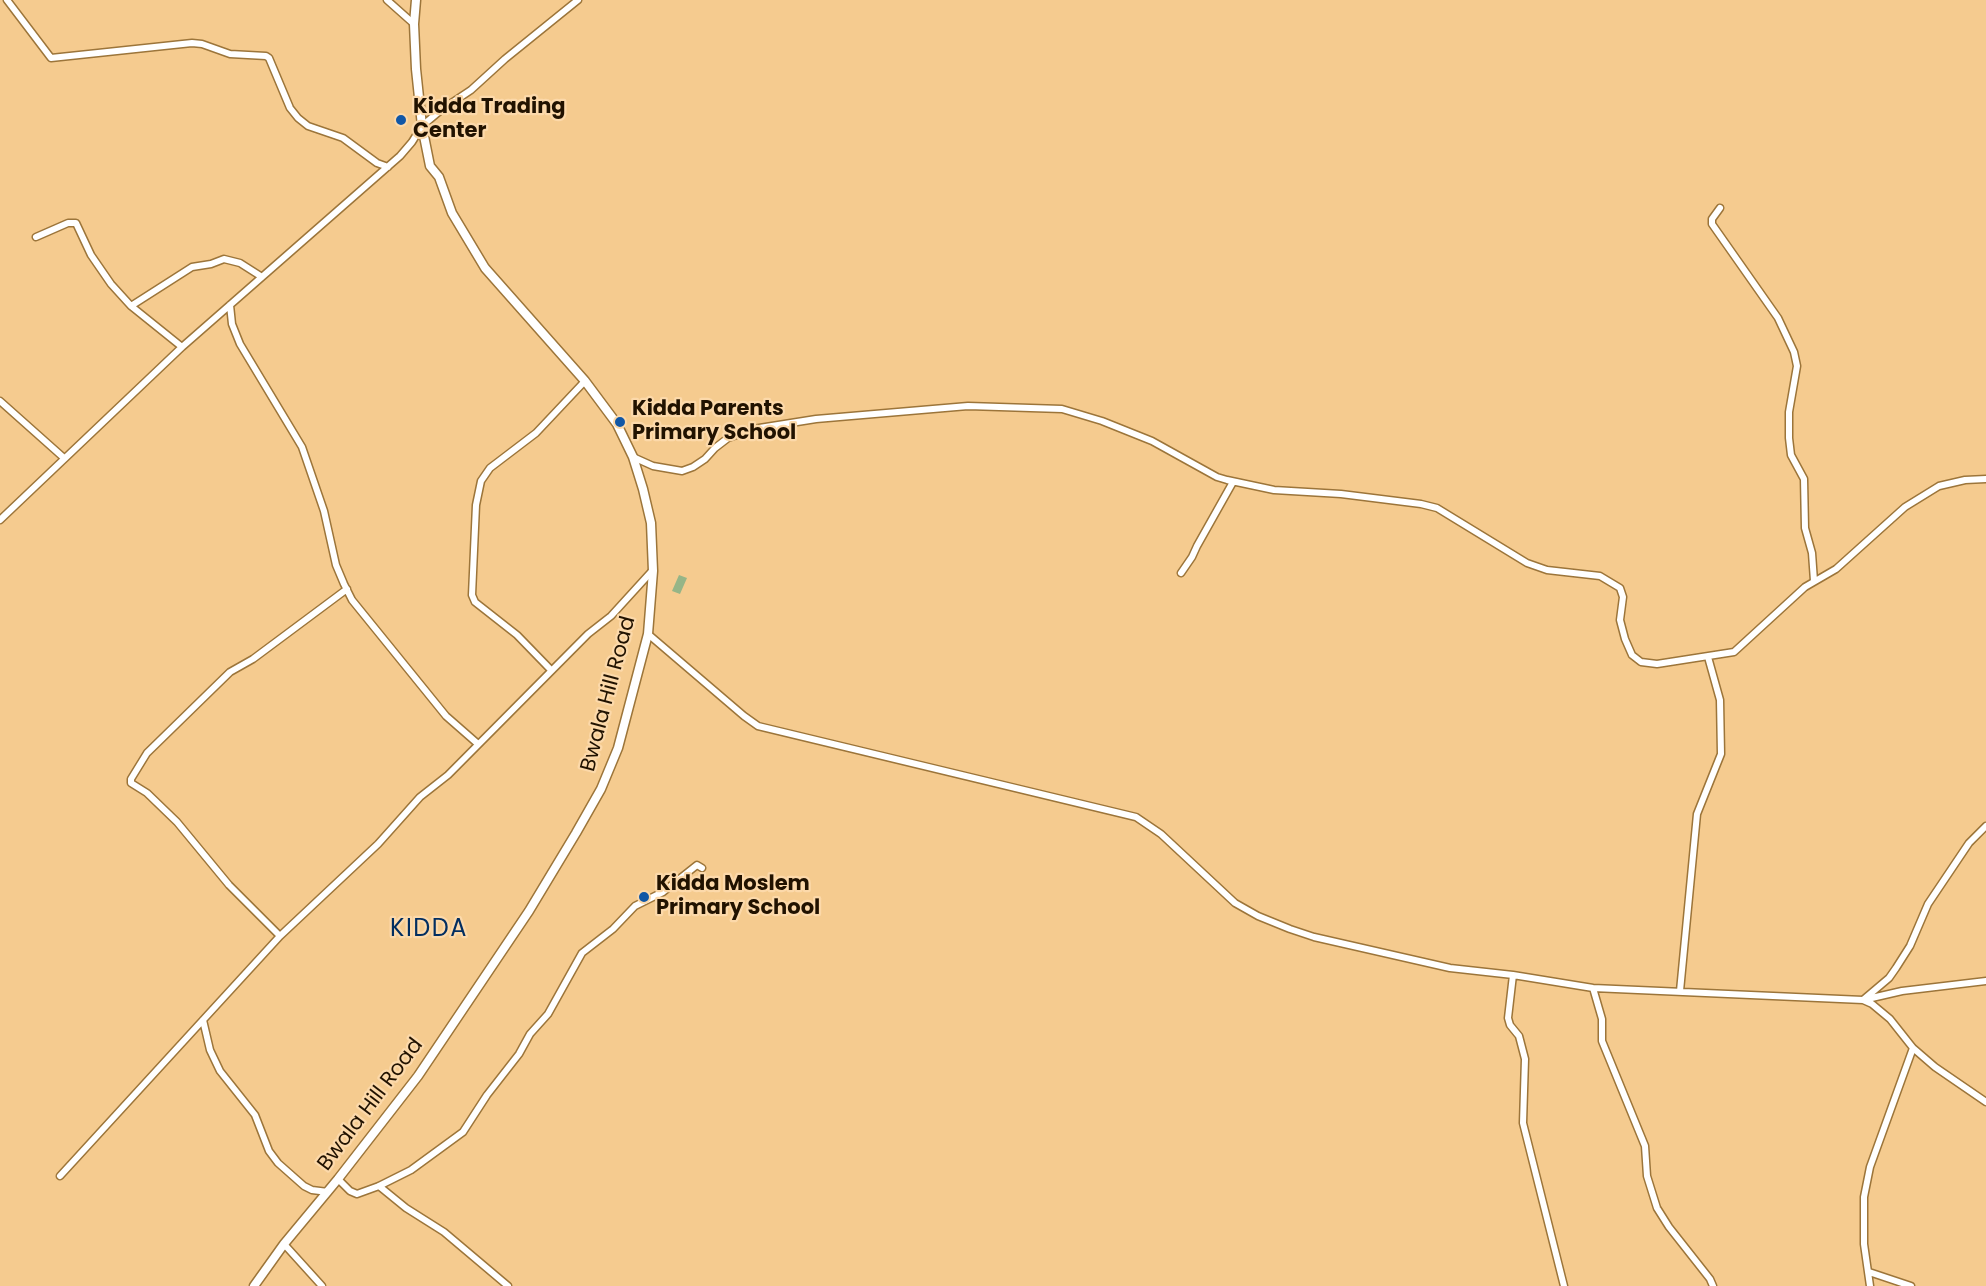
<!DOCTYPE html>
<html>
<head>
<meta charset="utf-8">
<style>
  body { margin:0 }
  canvas { display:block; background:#f5cb8f }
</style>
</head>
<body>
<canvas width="1986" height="1286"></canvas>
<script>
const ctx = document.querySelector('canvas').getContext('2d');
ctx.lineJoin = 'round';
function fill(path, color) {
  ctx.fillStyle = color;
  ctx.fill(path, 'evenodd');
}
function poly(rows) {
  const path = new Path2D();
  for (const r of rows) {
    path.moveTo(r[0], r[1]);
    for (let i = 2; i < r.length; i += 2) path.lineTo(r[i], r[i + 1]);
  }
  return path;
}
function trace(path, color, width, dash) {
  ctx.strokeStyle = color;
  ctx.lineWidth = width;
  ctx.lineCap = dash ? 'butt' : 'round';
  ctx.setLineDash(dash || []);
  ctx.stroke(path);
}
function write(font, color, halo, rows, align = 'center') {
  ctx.font = font + ' Poppins,sans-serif';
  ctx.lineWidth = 4.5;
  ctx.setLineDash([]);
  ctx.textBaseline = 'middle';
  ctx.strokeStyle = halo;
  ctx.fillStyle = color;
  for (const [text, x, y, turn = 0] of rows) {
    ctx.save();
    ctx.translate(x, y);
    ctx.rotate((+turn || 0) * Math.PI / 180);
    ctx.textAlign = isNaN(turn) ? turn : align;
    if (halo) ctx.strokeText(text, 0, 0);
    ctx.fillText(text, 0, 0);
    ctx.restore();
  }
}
fill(poly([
  [679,575,687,578,680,594,672,591]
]), '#96b587');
const minor = poly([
  [7,0,51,58,192,43,202,44,230,54,266,56,269,58,290,108,298,118,308,126,343,138,377,163,388,167],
  [387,0,414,24],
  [1720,208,1712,219,1712,224,1778,318,1794,352,1797,366,1789,412,1789,438,1791,455,1804,479,1805,528,1812,553,1814,581],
  [36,237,68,223,76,223,91,255,111,284,131,306,182,347],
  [230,305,232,324,240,344,302,447,324,511,336,565,344,584,352,600,446,716,478,744],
  [131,306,192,267,211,264,224,259,240,263,262,277],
  [0,401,64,458],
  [633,457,653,466,682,471,693,467,705,459,715,448,728,438,753,429,816,419,968,406,1062,409,1102,421,1152,441,1217,477,1227,480,1274,490,1341,494,1421,504,1437,508,1527,563,1547,570,1600,576,1620,588,1623,597,1620,620,1625,639,1632,655,1641,662,1657,664,1734,652,1805,587,1836,569,1905,507,1939,486,1965,480,1986,479],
  [0,520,182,347,400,156,412,142,422,126,441,110,471,90,505,59,578,0],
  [1181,573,1192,557,1197,546,1233,482],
  [648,634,744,716,758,726,1136,817,1161,834,1235,903,1258,916,1290,929,1314,937,1450,968,1513,975,1593,988,1863,1000,1872,1004,1890,1019,1913,1048,1935,1067,1986,1102],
  [551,670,517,635,475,602,472,595,476,505,481,481,490,468,536,433,585,381],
  [1986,826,1969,843,1928,904,1910,946,1896,968,1889,978,1863,1000,1902,991,1986,981],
  [280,936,229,885,177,822,147,793,131,783,131,779,147,753,230,672,253,659,347,589],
  [1513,975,1508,1018,1510,1025,1519,1036,1525,1059,1523,1123,1564,1286],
  [1593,988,1602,1019,1602,1041,1645,1146,1647,1176,1657,1208,1669,1227,1710,1279,1713,1286],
  [1680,991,1697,814,1721,754,1720,700,1708,657],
  [203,1020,210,1050,220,1071,255,1115,269,1151,278,1163,304,1186,312,1190,328,1192],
  [60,1176,280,936,378,844,420,797,448,775,588,634,611,616,652,571],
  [338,1179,350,1191,357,1194,379,1186,411,1170,463,1132,487,1095,519,1054,530,1034,548,1014,582,953,613,929,635,906,663,892,697,865,702,868],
  [379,1186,406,1208,444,1232,508,1286],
  [284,1244,322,1286],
  [1869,1272,1911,1286],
  [1870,1286,1864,1244,1864,1197,1870,1167,1913,1048]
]);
const tertiary = poly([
  [254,1286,284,1244,338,1179,418,1076,529,911,576,833,601,789,618,748,648,634,653,571,651,523,643,489,633,457,617,424,585,381,485,268,452,213,439,177,430,166,422,126,416,69,414,24,416,0]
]);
trace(minor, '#9c753a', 9);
trace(tertiary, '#9c753a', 11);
trace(minor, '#fff', 6);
trace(tertiary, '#fff', 8);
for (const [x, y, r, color] of [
  [401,120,6,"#1157a6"],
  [620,422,6,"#1157a6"],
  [644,897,6,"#1157a6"]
]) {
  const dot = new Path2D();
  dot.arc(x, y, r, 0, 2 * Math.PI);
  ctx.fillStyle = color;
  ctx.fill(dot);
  trace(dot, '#fcd9aa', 2);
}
write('bold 21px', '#211200', '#fcd9aa', [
  ["Kidda Trading",413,108],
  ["Center",413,132],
  ["Kidda Parents",632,410],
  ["Primary School",632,434],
  ["Kidda Moslem",656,885],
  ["Primary School",656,909]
], 'left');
write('21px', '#211200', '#fcd9aa', [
  ["Bwala Hill Road",609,694,-75],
  ["Bwala Hill Road",371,1105,-53]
]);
ctx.letterSpacing = '1.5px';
write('24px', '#022e60', '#fcd9aa', [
  ["KIDDA",429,930]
]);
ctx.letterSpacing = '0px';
</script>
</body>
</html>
